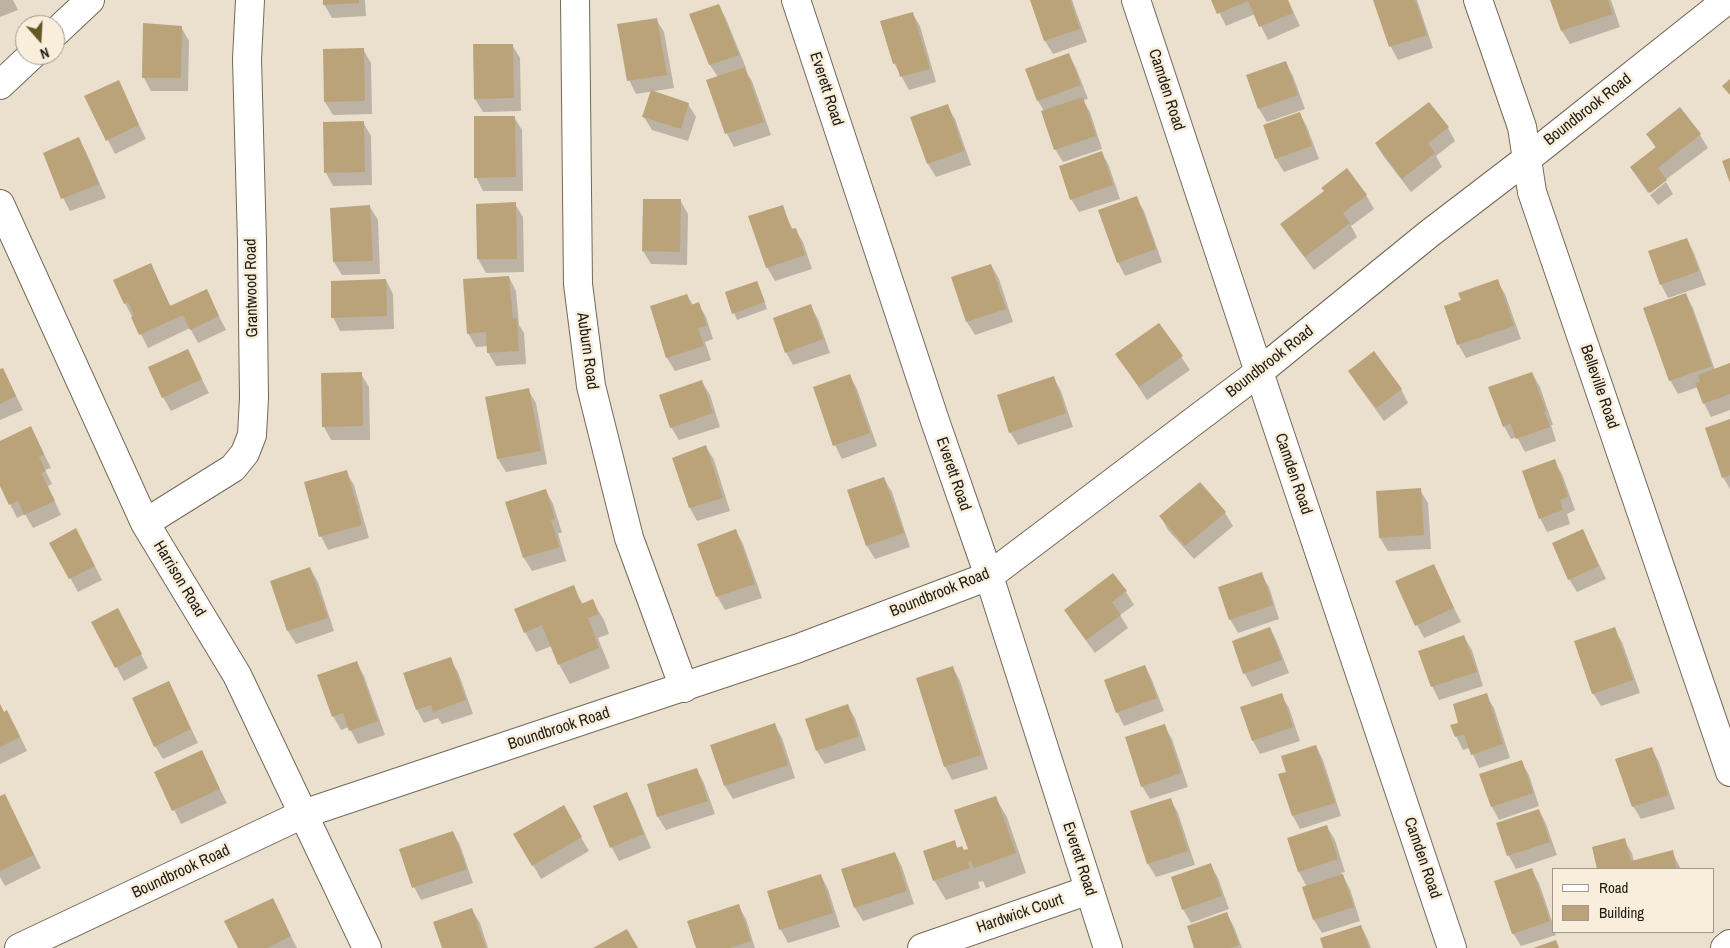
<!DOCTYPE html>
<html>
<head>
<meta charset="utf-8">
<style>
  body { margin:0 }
  #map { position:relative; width:1730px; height:948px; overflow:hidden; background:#ebe0ce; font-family:"Archivo Narrow",sans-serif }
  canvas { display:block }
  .legend { position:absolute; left:1552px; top:868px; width:162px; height:65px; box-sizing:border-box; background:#f8eedb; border:1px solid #a19a8c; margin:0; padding:6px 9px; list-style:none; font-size:15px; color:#1f1c15 }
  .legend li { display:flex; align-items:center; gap:10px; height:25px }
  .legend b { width:25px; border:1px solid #a19a8c }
  .north { position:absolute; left:15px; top:15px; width:50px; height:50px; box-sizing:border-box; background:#f8eedb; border:1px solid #a19a8c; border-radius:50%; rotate:161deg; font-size:14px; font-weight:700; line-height:20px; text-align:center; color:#1f1c15 }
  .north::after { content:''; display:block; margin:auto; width:18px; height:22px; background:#635724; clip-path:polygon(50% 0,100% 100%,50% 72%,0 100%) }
</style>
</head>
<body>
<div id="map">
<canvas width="1730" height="948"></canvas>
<ul class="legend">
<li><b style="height:6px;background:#fff"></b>Road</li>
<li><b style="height:14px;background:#baa279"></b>Building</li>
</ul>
<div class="north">N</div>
</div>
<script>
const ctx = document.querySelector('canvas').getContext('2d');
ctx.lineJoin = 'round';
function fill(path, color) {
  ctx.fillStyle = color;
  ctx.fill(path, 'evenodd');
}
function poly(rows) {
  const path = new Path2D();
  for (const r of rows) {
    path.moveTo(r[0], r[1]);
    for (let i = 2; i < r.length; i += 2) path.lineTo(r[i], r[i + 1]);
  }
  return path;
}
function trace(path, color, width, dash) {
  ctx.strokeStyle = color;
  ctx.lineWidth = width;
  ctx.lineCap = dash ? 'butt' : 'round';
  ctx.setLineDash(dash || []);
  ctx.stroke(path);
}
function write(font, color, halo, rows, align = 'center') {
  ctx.font = font + ' "Archivo Narrow",sans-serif';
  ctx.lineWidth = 5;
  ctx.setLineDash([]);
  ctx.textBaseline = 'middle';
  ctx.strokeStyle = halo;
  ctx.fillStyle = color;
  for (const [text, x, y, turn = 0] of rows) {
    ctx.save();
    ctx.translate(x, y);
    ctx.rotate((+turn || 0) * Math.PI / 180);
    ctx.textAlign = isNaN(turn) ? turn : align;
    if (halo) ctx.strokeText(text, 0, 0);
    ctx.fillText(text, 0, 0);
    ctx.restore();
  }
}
fill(poly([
  [0,0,13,0,18,10,0,17],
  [324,0,365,0,366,16,332,18,324,4],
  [1031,0,1072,0,1087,42,1053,54,1045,41],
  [1213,0,1288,0,1300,26,1268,40,1255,14,1226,26],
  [1374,0,1417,0,1433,48,1398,60,1391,47],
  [1552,0,1611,0,1620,27,1570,44,1562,31],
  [719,5,726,19,746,68,744,69,752,81,771,135,734,147,727,134,708,81,718,77,710,65,691,15],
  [912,13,920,26,936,82,909,90,894,63],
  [656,19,664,32,674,88,636,94,629,80],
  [181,27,189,41,188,91,151,91,144,78],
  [512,45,520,58,521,111,483,112,475,99],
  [363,49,371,63,372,114,333,115,325,102],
  [1069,55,1076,68,1088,99,1083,100,1090,112,1102,149,1063,162,1055,149,1044,111,1038,101,1027,70],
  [1286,63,1293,76,1305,109,1267,122,1259,109,1247,76],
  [118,81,146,139,115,154,86,97],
  [1429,103,1448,128,1455,141,1436,156,1442,167,1411,192,1384,157,1376,144],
  [688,104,696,117,688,141,652,130,644,117],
  [947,106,955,119,971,165,936,177,928,164,912,118],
  [1680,109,1700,135,1708,148,1648,193,1631,168,1656,148,1648,134],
  [1299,112,1307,127,1319,159,1284,172,1276,159,1265,126,1299,114],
  [514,117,522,130,523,191,483,191,476,177],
  [363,122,371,136,372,185,333,186,326,173],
  [78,139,86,152,106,198,70,211,63,198],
  [1102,153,1109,166,1120,199,1079,212,1071,199],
  [1666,182,1673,194,1658,205,1650,195],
  [1325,192,1366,195,1374,209,1351,226,1357,237,1314,270,1290,238,1282,225],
  [1136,198,1144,211,1162,262,1125,276,1118,262],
  [644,200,680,200,688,214,687,265,651,264,643,251],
  [515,204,523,217,524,272,486,273,478,259,477,205],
  [370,207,378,220,380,274,342,275,334,262,332,209],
  [782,207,793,230,795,229,803,242,812,269,775,281,767,267],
  [1687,239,1694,253,1706,285,1668,298,1661,284],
  [150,265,171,307,206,291,226,330,198,343,190,328,148,348,125,303],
  [991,265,999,279,1013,322,975,335,967,322,953,278],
  [509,277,516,291,519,325,524,333,526,364,496,366,488,352,488,346,476,347,468,333],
  [386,280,393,294,394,329,340,331,333,317],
  [1497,281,1505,294,1521,339,1466,358,1458,344],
  [760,289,767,309,737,320,734,313],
  [687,295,693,305,698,303,706,317,713,339,705,342,711,360,675,371,667,358,651,307],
  [1686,295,1693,308,1715,370,1730,365,1730,410,1711,417,1704,403,1698,387,1678,394,1670,380],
  [810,306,818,319,830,353,793,365,786,352],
  [1159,324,1190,370,1147,400,1117,354],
  [187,350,209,393,171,411,163,397],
  [3,369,23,410,0,420,0,370],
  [1349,371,1401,389,1408,403,1384,421,1357,384],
  [1532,373,1540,387,1553,425,1551,425,1556,441,1525,452,1517,437,1511,439,1504,426],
  [323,374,361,374,369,387,370,440,331,440,324,427],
  [850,376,857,389,877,446,842,459,835,445,814,388],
  [1053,377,1061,391,1073,427,1018,445,1010,432],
  [702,382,710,395,720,427,679,440,671,427],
  [528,390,536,403,547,464,506,472,498,459],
  [1730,421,1730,489,1723,477],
  [31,428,51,468,45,470,52,484,48,486,61,515,33,528,25,514,17,518,0,483,0,442],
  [706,447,714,460,730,511,697,521,690,508,673,458],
  [1554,461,1562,474,1575,510,1567,514,1570,524,1547,532,1540,518],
  [346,472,354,485,369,538,328,550,321,536],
  [884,479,892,492,910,547,875,559,867,546],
  [1200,484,1225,513,1233,526,1194,559,1168,530,1161,517],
  [1420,490,1428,503,1431,549,1388,551,1380,538],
  [546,491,553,504,562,533,558,533,566,561,532,571,524,558,507,503],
  [736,531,743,544,762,598,725,610,717,596],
  [1583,531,1606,579,1577,592,1569,579],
  [51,543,83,543,102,580,78,592],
  [1433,566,1461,622,1424,638,1417,625],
  [310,568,318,582,334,631,296,644,288,631],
  [1261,574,1269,587,1279,619,1238,633,1230,619],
  [573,587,583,604,592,601,604,620,609,634,598,638,610,668,570,684,559,664,552,646,536,652,525,632],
  [1126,592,1134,605,1120,615,1128,628,1095,653,1073,623,1065,610],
  [93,623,125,623,148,668,124,681],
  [1270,628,1277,642,1289,673,1252,687,1245,674,1233,642],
  [1614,629,1622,642,1640,693,1601,706,1593,693],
  [1464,637,1472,650,1483,686,1439,700,1432,686],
  [450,659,458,672,473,714,442,724,438,718,424,723,417,710],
  [357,663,364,676,385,735,358,744,349,727,341,730,333,716],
  [1145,666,1152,680,1164,711,1124,726,1117,712],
  [953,668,960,681,988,769,952,780,945,766],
  [169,682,198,743,163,759,155,746],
  [1281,695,1289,708,1300,741,1260,754,1253,741],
  [1486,695,1494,708,1510,758,1479,768,1470,748,1463,750,1456,736,1460,723],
  [0,704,4,713,14,724,27,751,0,764],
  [847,705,855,718,866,750,825,764,817,751,806,719],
  [774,724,782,738,795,778,733,799,725,786,712,745],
  [1164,725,1172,739,1188,787,1150,799,1142,786],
  [1316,746,1323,760,1341,816,1300,829,1293,816,1288,773],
  [1652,749,1659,762,1675,809,1641,819,1633,806],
  [201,752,227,803,181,824,156,773],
  [1521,761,1529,775,1539,806,1499,820,1492,807],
  [697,770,704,783,715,814,666,830,658,817,648,785],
  [627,793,634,807,651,848,619,861,612,848,595,807],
  [995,797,1007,817,1026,873,986,888,983,881,978,882,980,888,946,900,934,880,954,842,958,849,964,852,969,850],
  [0,798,12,809,41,868,5,886,0,877],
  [1171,800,1178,813,1195,865,1156,877,1148,864,1132,812],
  [563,807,589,851,541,879,515,834],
  [1539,810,1546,824,1557,855,1516,869,1509,856,1498,824],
  [1327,827,1335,840,1345,872,1341,873,1350,889,1360,921,1322,933,1314,920,1304,888,1307,887,1299,872],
  [453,832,460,845,473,883,421,900,414,887],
  [1624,840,1632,853,1634,862,1672,852,1681,869,1599,869,1593,847],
  [895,853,902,867,914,904,863,921,855,908],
  [1210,864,1218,878,1229,909,1191,923,1183,909],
  [1532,870,1539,883,1554,927,1554,932,1556,935,1521,946,1513,933],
  [821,876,828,889,840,927,788,943,781,930,769,892],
  [272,899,297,948,239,948],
  [738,906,746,919,755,948,697,948],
  [472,910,480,923,488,948,444,948],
  [1227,914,1234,927,1242,948,1196,948],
  [1361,926,1368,940,1371,948,1325,948]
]), '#0003');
fill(poly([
  [323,0,359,0,359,3,323,5],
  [1030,0,1070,0,1080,29,1044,41],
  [1211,0,1288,0,1293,13,1259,27,1248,1,1217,14],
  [1373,0,1415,0,1427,35,1389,47],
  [1550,0,1608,0,1613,14,1561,31],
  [719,4,739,55,709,65,689,14],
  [913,12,930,69,900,77,896,63,893,64,880,21],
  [657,18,667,75,627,81,617,24],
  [143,23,182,26,181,78,142,78],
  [473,44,513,44,514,98,474,99],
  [364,48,365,101,324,102,323,49],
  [1069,53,1081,85,1037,101,1025,69],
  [1286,61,1298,95,1258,109,1246,75],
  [745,67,764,122,725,134,706,80],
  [1730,79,1730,95,1722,86],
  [119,80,139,125,106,141,84,96],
  [651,90,689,103,681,129,642,117],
  [1083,97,1096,136,1054,150,1041,111],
  [1429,102,1449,127,1428,143,1435,153,1402,179,1375,143],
  [948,104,964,151,927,164,910,117],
  [1680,107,1701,134,1658,168,1667,180,1650,193,1630,167,1656,147,1646,134],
  [1300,112,1312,146,1275,159,1263,125],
  [474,116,515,116,516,177,474,178],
  [364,121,365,172,324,173,323,122],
  [79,137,99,184,61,199,43,153],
  [1102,151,1113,185,1070,200,1059,166],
  [1730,158,1730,183,1722,161],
  [1347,168,1367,195,1343,213,1350,223,1305,257,1280,224,1324,191,1321,188],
  [1137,196,1156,249,1117,263,1098,210],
  [643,199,681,199,680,252,642,251],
  [516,202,517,259,477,259,476,204],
  [370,205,373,261,333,262,330,208],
  [783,205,791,229,796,228,805,255,766,268,748,216],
  [1687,238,1699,271,1660,285,1648,251],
  [151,263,170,306,207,289,219,316,190,330,183,315,139,335,131,317,134,316,128,302,124,304,113,280],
  [991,264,1006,309,966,322,951,277],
  [509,276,513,319,517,318,519,351,487,353,486,332,467,334,463,279],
  [386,279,387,316,331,318,331,281],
  [1498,279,1514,326,1457,345,1444,306,1461,300,1458,293],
  [757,281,765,302,732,314,725,292],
  [1686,293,1712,366,1669,381,1643,308],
  [687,294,691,305,699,302,707,326,698,328,704,346,666,358,650,306],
  [811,304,823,339,785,353,773,318],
  [1159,323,1183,356,1139,387,1115,354],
  [188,349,202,379,162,398,148,367],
  [1374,351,1402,389,1376,408,1348,371],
  [1730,363,1730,394,1703,404,1695,383,1700,381,1698,375],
  [3,368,16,396,0,404,0,369],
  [362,372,363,426,322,427,321,373],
  [1532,372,1546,411,1544,412,1550,427,1516,439,1510,423,1503,427,1488,387],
  [850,374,870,433,833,446,813,387],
  [1054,376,1066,413,1009,433,997,395],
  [702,380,713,413,670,428,659,395],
  [529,388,541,451,497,459,485,397],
  [1730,419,1730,475,1722,478,1705,428],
  [31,426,44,454,39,457,46,471,41,473,55,501,24,515,18,501,9,505,0,486,0,441],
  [706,445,723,498,689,508,672,458],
  [1555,459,1568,497,1560,500,1563,510,1539,519,1522,471],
  [347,470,362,525,319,537,304,482],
  [884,477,904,533,866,546,847,490],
  [1200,482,1226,512,1185,546,1159,516],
  [1421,488,1424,535,1379,538,1376,491],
  [546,489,555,519,551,520,560,547,523,558,505,502],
  [76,528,95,566,69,579,49,543],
  [736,529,755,584,716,597,697,544],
  [1583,529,1599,566,1568,580,1552,543],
  [1434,564,1454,608,1415,626,1395,581],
  [310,567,328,618,287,631,270,581],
  [1262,572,1273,605,1229,620,1218,587],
  [1113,573,1127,591,1112,602,1121,615,1086,640,1064,610],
  [574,585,581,604,593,599,599,614,588,618,599,648,558,665,542,625,524,633,514,609],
  [118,608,142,654,115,668,91,622],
  [1270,627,1282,660,1243,674,1232,641],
  [1615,627,1633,680,1592,694,1574,641],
  [1464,635,1477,672,1431,687,1418,651],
  [451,657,466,700,433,712,431,705,416,710,403,673],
  [357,661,378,721,349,731,343,713,332,717,317,675],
  [1145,665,1157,698,1116,713,1104,680],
  [953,666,981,755,944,767,916,678],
  [169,681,191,729,154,747,132,698],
  [1282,693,1293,727,1252,741,1240,707],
  [1487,693,1503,744,1471,755,1464,734,1455,737,1450,725,1458,723,1453,704],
  [0,704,4,712,7,710,20,737,0,747],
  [848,704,859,736,816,751,805,719],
  [775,723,788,765,724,786,710,745],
  [1165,724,1181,773,1141,787,1125,737],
  [1316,745,1335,803,1292,816,1278,774,1286,772,1281,756],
  [1652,747,1668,795,1632,807,1615,759],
  [202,750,220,789,172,811,154,772],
  [1522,760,1533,793,1491,807,1479,774],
  [697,768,708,801,657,817,647,784],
  [627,792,644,834,610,848,593,806],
  [5,794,34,855,0,871,0,796],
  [996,796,1016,853,974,868,971,861,968,862,970,868,933,881,923,851,955,840,957,848,962,846,964,850,968,849,954,810],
  [1171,798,1188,851,1147,864,1130,811],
  [564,805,582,837,532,866,513,834],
  [1539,809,1550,842,1507,856,1496,823],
  [1327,825,1338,859,1298,872,1287,838],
  [453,831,467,869,412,888,399,849],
  [1625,838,1631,861,1673,850,1677,869,1597,869,1592,847],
  [895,852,907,891,854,908,841,869],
  [1211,863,1222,896,1182,910,1171,877],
  [1532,868,1550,921,1512,934,1494,881],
  [821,874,833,913,779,930,767,891],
  [1343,874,1354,907,1313,920,1302,887],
  [273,898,291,936,267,948,238,948,224,921],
  [739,904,751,941,729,948,696,948,687,921],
  [472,908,486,948,442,948,433,922],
  [1227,912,1239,945,1231,948,1194,948,1187,926],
  [1361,925,1369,948,1323,948,1320,938],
  [627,929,638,948,593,948],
  [1556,940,1559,948,1533,948]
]), '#baa279');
const minor = poly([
  [575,0,578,284,591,386,629,538,684,688],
  [796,0,935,421,989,576,1108,948],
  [1136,0,1259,372,1452,948],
  [1478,0,1522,127,1532,192,1730,772],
  [55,33,90,0],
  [0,85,32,55],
  [0,204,145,523,237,675,367,948],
  [145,523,233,468,245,453,252,435,254,398,252,242,247,59,250,0],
  [19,948,303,814,796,649,989,576,1259,372,1430,233,1528,158,1727,0],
  [922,948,1089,890],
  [1725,948,1730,944]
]);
trace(minor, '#726959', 30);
trace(minor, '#fff', 28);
write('16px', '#1f1c15', '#f8eedb', [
  ["Everett Road",826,89,72],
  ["Camden Road",1166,90,72],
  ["Boundbrook Road",1588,110,-38],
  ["Grantwood Road",252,288,-91],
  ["Auburn Road",587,351,82],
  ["Boundbrook Road",1270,362,-38],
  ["Belleville Road",1599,387,71],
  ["Everett Road",953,474,71],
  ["Camden Road",1293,474,71],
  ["Harrison Road",179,579,59],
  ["Boundbrook Road",940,593,-22],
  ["Boundbrook Road",559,729,-18],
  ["Camden Road",1422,858,71],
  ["Everett Road",1079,859,72],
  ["Boundbrook Road",181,872,-25],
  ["Hardwick Court",1020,914,-19]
]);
</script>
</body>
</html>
